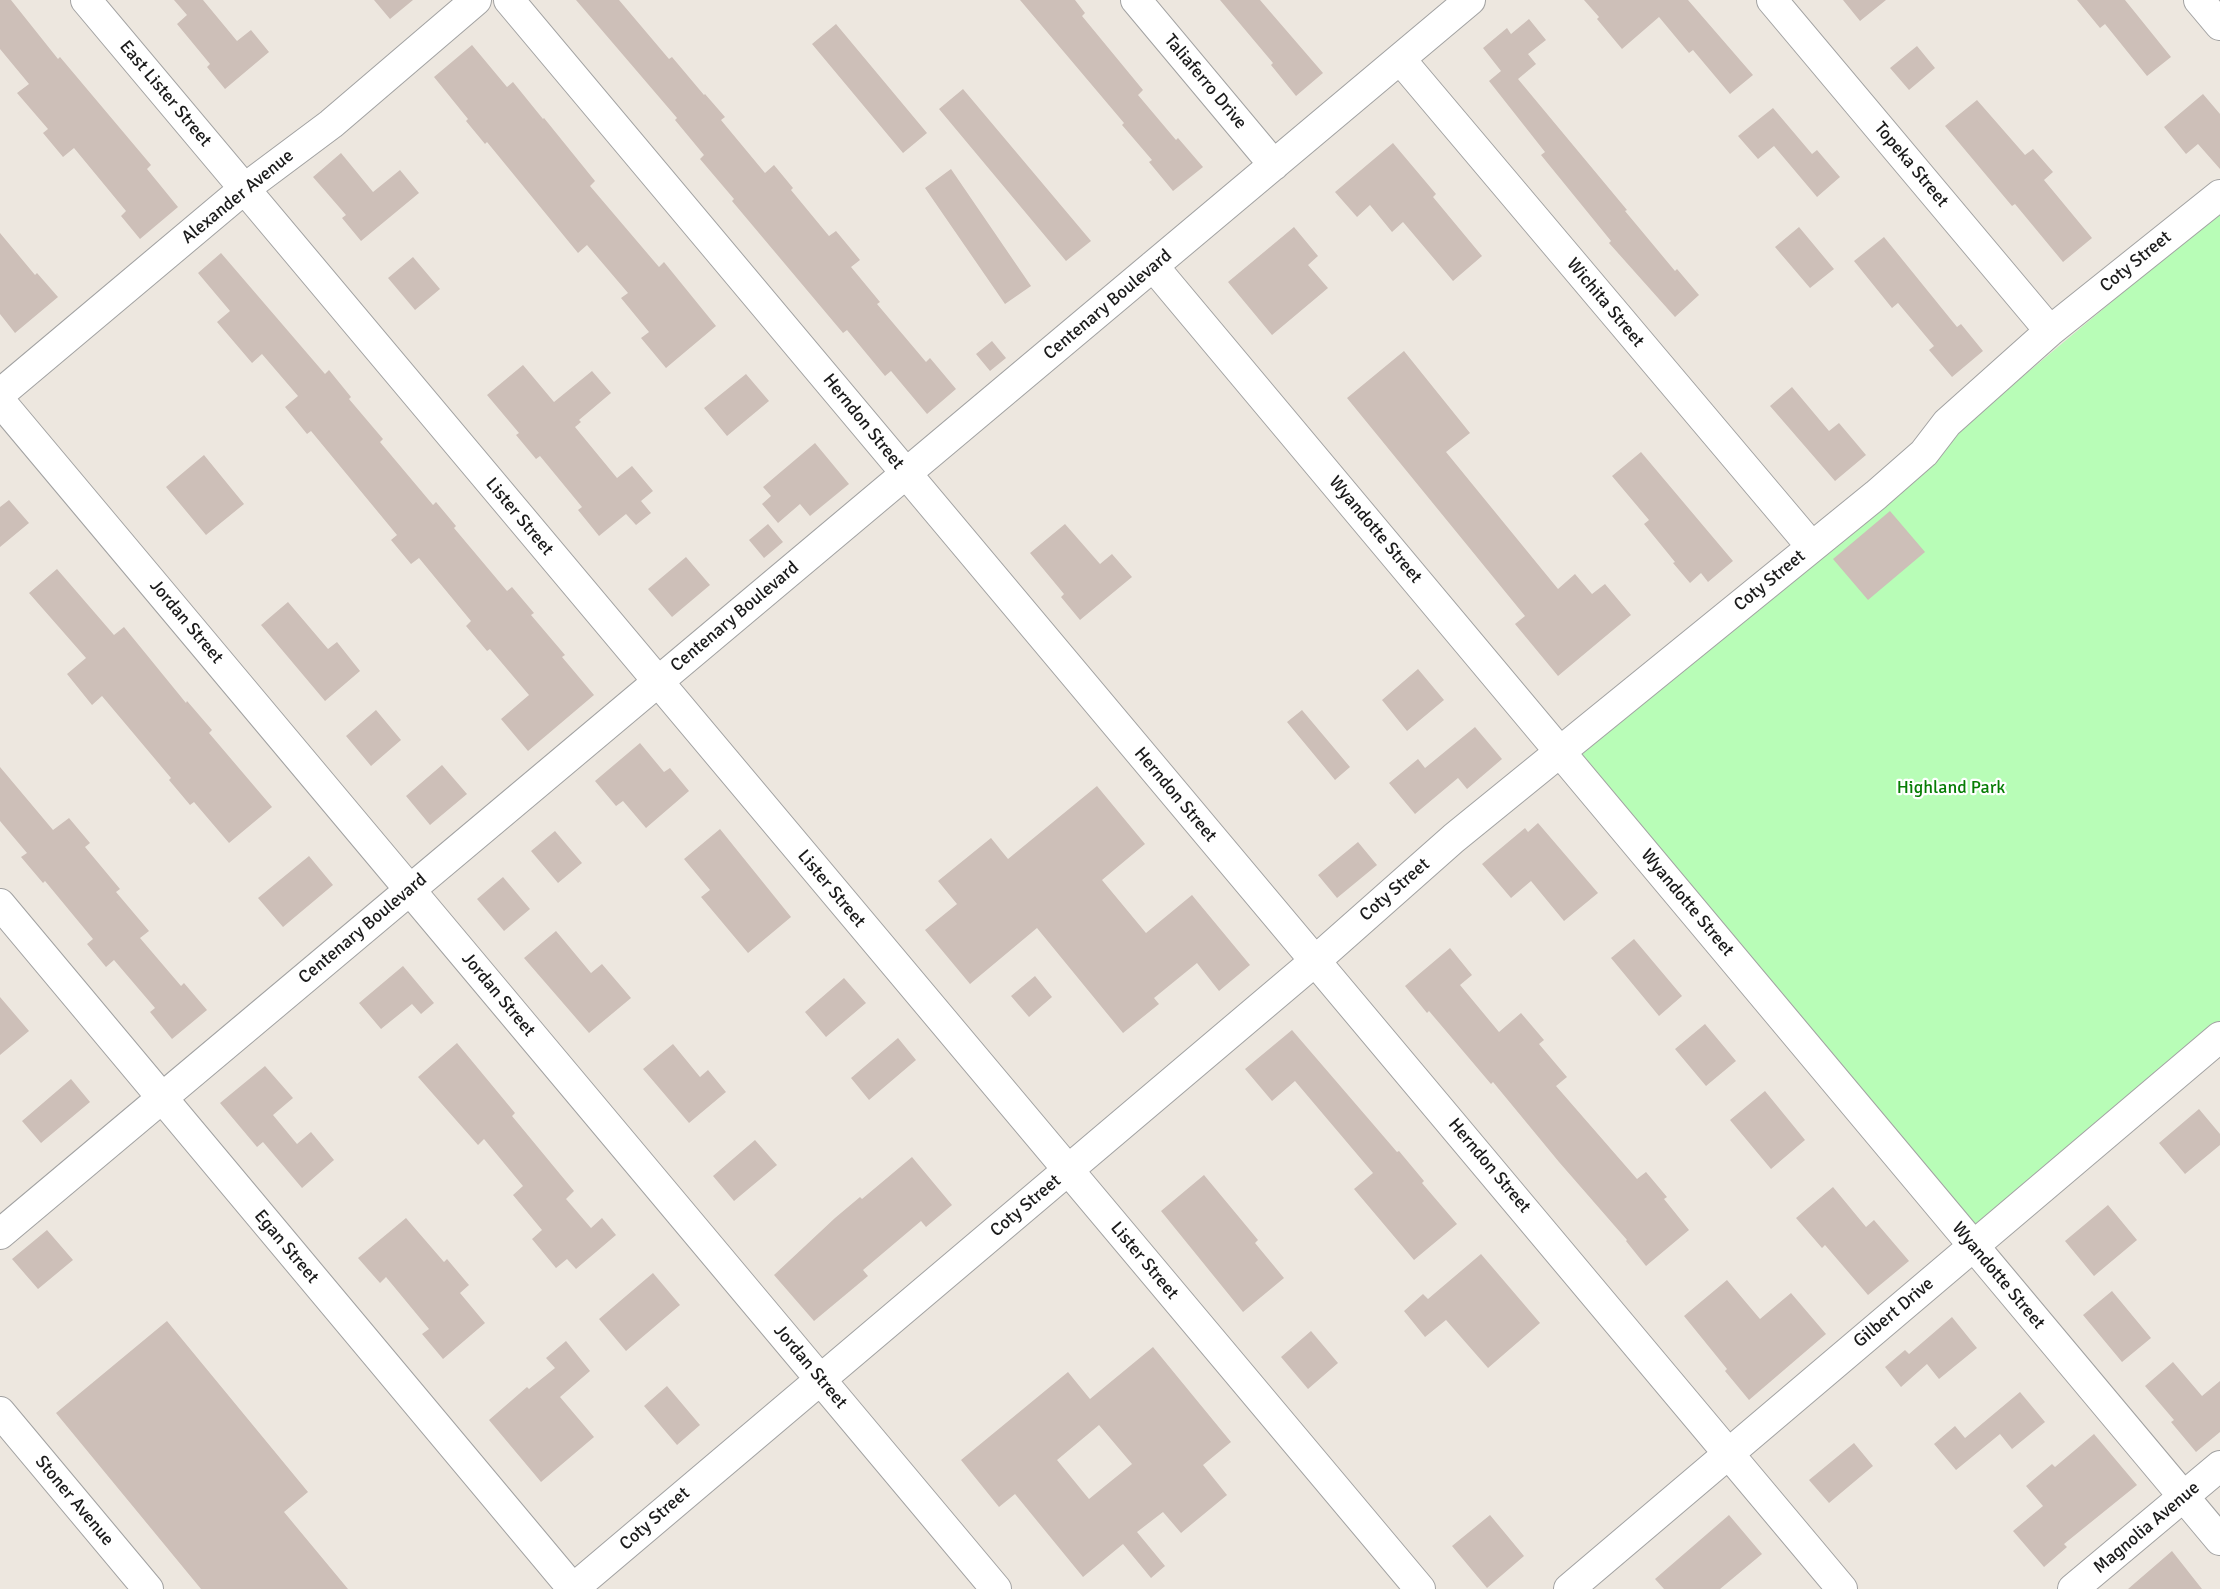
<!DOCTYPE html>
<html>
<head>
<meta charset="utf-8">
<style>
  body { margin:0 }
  canvas { display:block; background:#ede7df }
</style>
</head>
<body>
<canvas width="2220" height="1589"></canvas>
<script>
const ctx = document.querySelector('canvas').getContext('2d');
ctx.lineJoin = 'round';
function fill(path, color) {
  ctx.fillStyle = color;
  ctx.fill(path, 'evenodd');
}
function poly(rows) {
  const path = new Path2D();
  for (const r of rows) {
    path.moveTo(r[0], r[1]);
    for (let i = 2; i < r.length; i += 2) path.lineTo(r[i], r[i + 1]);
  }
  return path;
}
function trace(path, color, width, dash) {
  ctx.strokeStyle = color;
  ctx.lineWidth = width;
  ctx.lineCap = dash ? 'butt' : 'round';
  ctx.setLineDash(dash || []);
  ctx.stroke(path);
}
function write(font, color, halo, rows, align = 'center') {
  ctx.font = font + ' Signika,sans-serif';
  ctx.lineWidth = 4.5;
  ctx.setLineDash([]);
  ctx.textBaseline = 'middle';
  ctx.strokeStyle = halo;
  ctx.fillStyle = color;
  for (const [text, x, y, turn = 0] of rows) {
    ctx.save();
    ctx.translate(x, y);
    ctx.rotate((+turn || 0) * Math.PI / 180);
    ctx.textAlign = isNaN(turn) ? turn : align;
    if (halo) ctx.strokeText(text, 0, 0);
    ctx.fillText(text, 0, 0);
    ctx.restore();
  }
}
fill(poly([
  [2220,211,2220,1021,1971,1232,1568,753,1822,545]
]), '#b8fdb7');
fill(poly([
  [0,0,11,0,58,59,60,57,151,165,147,169,178,207,140,239,121,216,126,211,74,148,63,157,43,133,48,129,17,93,29,84,0,49],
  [174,0,203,0,237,41,251,30,269,52,225,89,207,67,210,64,177,24,187,15],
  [374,0,413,0,390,19],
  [576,0,619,0,669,59,672,57,704,95,705,94,725,117,721,120,765,173,774,165,793,188,791,190,829,236,836,231,860,260,851,267,880,302,877,304,926,362,930,358,956,389,927,414,891,371,885,376,847,330,843,333,732,201,734,199,700,159,704,155,675,120,677,118],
  [1020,0,1075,0,1085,13,1082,16,1143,90,1138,95,1176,140,1178,138,1203,167,1173,191,1149,162,1152,160,1122,125,1124,123],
  [1220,0,1260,0,1323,73,1296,96,1271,65,1273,63],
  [1584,0,1688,0,1753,75,1730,94,1693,50,1689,53,1659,17,1622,49,1597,19,1599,17],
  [1843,0,1886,0,1860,21],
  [2077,0,2125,0,2171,57,2147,76,2105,24,2100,28],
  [1529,19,1546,40,1528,54,1536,64,1518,79,1627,210,1625,211,1675,271,1677,269,1699,295,1675,317,1609,243,1611,241,1541,155,1545,152,1489,81,1501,71,1483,48,1507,28,1511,34],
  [836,24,927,133,903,153,812,44],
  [472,45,507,87,513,82,543,119,544,118,595,181,590,186,659,267,664,262,716,326,666,368,641,338,649,332,621,298,628,293,587,245,578,253,487,142,485,144,466,121,468,119,434,77],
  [1917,46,1935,68,1909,90,1890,68],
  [963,89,1091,241,1066,261,939,109],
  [2203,94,2220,114,2220,169,2198,144,2186,154,2164,127],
  [1977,100,2025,155,2033,149,2053,172,2044,180,2092,238,2063,262,2015,204,2012,206,1945,126],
  [1773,108,1812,154,1817,150,1840,177,1817,197,1774,146,1758,159,1738,136],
  [1393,143,1436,194,1433,197,1482,256,1453,281,1403,222,1392,232,1370,205,1357,217,1335,192],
  [341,153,373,192,400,170,419,193,361,241,342,218,346,215,313,177],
  [951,169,1031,286,1005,304,925,188],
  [1294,227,1318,256,1308,265,1328,288,1272,335,1228,282],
  [1799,227,1834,269,1810,288,1775,247],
  [0,233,35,275,37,273,58,297,15,333,0,314],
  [1884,237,1957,327,1961,324,1983,351,1952,377,1929,350,1934,346,1898,303,1892,308,1854,261],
  [221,253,325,374,329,370,351,397,349,399,383,439,380,442,433,505,436,502,456,526,454,528,507,591,512,587,534,613,531,615,565,655,562,657,594,695,528,751,501,719,529,695,490,649,487,651,466,626,471,621,419,558,411,564,391,540,397,535,311,431,307,434,285,407,298,396,262,354,252,363,217,322,230,311,198,273],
  [413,257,440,289,415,310,388,278],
  [992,341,1006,358,990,371,976,354],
  [1404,351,1470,433,1446,452,1558,589,1575,574,1592,594,1605,584,1631,615,1558,676,1515,624,1525,616,1347,398],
  [523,365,554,402,592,371,611,393,579,420,581,422,575,427,617,478,632,466,653,491,641,501,651,513,636,525,626,514,599,536,578,510,582,507,540,456,536,459,516,435,519,433,487,395],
  [746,374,769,401,727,436,704,408],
  [1792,387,1829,431,1839,423,1866,455,1835,481,1770,406],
  [815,443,849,484,810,516,800,504,778,523,762,504,771,496,763,487],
  [1641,452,1733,561,1708,582,1701,573,1690,583,1673,563,1675,562,1644,524,1649,520,1612,476],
  [204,455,244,504,206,535,166,487],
  [9,500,29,523,0,547,0,507],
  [1890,511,1925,552,1868,600,1833,559],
  [768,524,783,542,764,558,749,540],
  [1065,524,1100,564,1112,554,1132,577,1080,620,1061,597,1064,594,1030,553],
  [686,557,710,585,672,617,648,589],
  [57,569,114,635,124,627,186,703,187,701,212,730,209,733,272,807,229,843,194,802,190,805,169,780,171,778,102,696,92,705,67,674,86,658,29,593],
  [288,602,328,649,337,642,360,671,325,701,261,625],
  [1418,669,1444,700,1407,731,1382,700],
  [376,710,401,740,371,766,346,736],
  [1302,710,1350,767,1335,780,1287,722],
  [1475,727,1502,759,1467,789,1458,778,1415,814,1389,783,1418,759,1425,768],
  [640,743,664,772,670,768,689,791,646,828,623,801,616,806,595,781],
  [442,765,467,794,430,825,406,796],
  [0,767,53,830,69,818,90,843,85,847,120,889,116,892,149,931,140,938,181,986,184,983,207,1010,172,1039,150,1012,155,1008,114,960,106,967,87,944,93,939,45,881,43,883,21,857,27,853,0,821],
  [1097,786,1145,844,1102,880,1146,933,1192,895,1250,965,1219,991,1197,963,1154,998,1159,1004,1123,1033,1037,928,970,984,925,930,957,904,938,881,991,838,1008,859],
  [1538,823,1598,893,1564,921,1531,881,1511,898,1482,864,1525,828,1528,832],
  [720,829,791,917,748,953,701,897,710,890,684,859],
  [555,831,582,863,558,883,531,851],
  [1358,842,1377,865,1337,898,1318,875],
  [309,856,333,885,283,927,258,898],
  [503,877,530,909,504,931,477,899],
  [556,931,591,973,602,964,631,998,589,1033,524,958],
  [1634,939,1682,996,1659,1016,1611,958],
  [1450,948,1472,975,1460,985,1499,1032,1521,1013,1544,1040,1539,1044,1567,1077,1556,1086,1637,1179,1646,1172,1667,1197,1664,1199,1689,1230,1646,1266,1626,1241,1627,1240,1559,1162,1493,1082,1491,1084,1429,1011,1427,1013,1405,986],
  [403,966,434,1003,421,1014,412,1004,381,1029,359,1003],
  [1035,976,1052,997,1029,1017,1011,996],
  [844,978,866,1003,826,1037,805,1012],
  [0,997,29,1031,0,1055],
  [1705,1024,1736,1061,1706,1086,1675,1049],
  [1292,1030,1397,1152,1399,1151,1424,1181,1422,1183,1457,1224,1414,1260,1354,1189,1373,1173,1295,1081,1272,1101,1245,1069],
  [898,1038,916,1060,869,1100,851,1078],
  [457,1043,515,1113,512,1116,574,1191,566,1199,591,1228,602,1218,616,1235,576,1269,567,1259,556,1268,532,1239,542,1230,513,1195,523,1186,484,1139,478,1145,418,1077],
  [673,1044,700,1077,708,1070,726,1092,689,1123,643,1069],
  [265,1066,293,1098,273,1115,297,1144,311,1132,334,1160,302,1188,263,1142,257,1147,220,1103],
  [71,1079,90,1102,41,1143,22,1121],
  [1765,1091,1805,1140,1771,1169,1730,1120],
  [2199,1109,2220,1134,2220,1145,2185,1174,2159,1143],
  [755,1140,777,1165,734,1201,713,1176],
  [912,1157,952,1205,926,1227,921,1221,863,1270,868,1276,814,1321,774,1275,835,1218,860,1197,862,1199],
  [1204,1175,1258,1240,1255,1243,1284,1278,1243,1312,1161,1211],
  [1833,1187,1866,1227,1874,1220,1909,1261,1868,1295,1825,1245,1822,1248,1796,1218],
  [2108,1205,2137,1240,2094,1276,2065,1241],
  [406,1218,444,1262,447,1259,469,1285,460,1293,485,1323,443,1359,422,1334,429,1329,386,1277,380,1283,358,1258],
  [47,1230,73,1260,38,1289,12,1259],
  [1481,1254,1540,1323,1488,1368,1446,1320,1425,1337,1404,1311,1423,1294,1428,1299],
  [653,1273,680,1305,626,1351,599,1319],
  [1727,1280,1760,1319,1791,1293,1826,1334,1749,1400,1725,1371,1727,1369,1684,1316],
  [2112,1291,2151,1338,2122,1362,2083,1315],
  [1952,1317,1977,1348,1939,1379,1927,1364,1901,1387,1885,1367,1905,1350,1909,1354],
  [167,1321,308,1492,284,1512,348,1589,201,1589,56,1413],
  [1311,1331,1338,1363,1308,1389,1281,1357],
  [566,1341,590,1371,560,1397,594,1437,541,1482,489,1420,527,1387,529,1389,555,1368,546,1358],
  [1153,1347,1231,1442,1203,1465,1227,1495,1181,1533,1163,1512,1137,1532,1165,1566,1151,1578,1123,1544,1083,1577,1015,1494,999,1507,961,1460,1068,1372,1090,1399],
  [1099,1425,1132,1464,1089,1499,1057,1460],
  [2173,1362,2202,1396,2220,1381,2220,1432,2196,1452,2171,1422,2174,1420,2145,1386],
  [667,1386,700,1425,677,1445,644,1406],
  [2020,1392,2045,1422,2012,1449,2000,1434,1956,1470,1934,1444,1955,1426,1965,1438],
  [2094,1434,2137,1485,2064,1544,2067,1547,2044,1567,2013,1531,2043,1506,2026,1486,2052,1464,2055,1467],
  [1854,1443,1873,1466,1829,1503,1809,1480],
  [1490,1515,1524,1556,1487,1588,1452,1546],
  [1729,1515,1762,1554,1720,1589,1664,1589,1655,1579],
  [2172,1551,2202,1589,2128,1589]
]), '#cdbfb8');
const minor = poly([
  [86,0,1420,1589],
  [509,0,1842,1589],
  [1136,0,1274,165],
  [1772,0,2050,331],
  [2199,0,2220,25],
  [1400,59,1812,547],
  [1153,266,2220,1540],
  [0,394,244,189,331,124,476,0],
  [0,401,996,1589],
  [0,904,573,1589],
  [0,1234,1470,0],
  [0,1412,148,1589],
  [573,1589,1315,961,1454,838,1876,495,1924,453,1947,423,2050,331,2220,195],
  [1569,1589,2220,1037],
  [2073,1589,2220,1466]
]);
trace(minor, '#a2a2a2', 32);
trace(minor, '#fff', 30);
write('18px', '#1b1b1b', '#fff', [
  ["Taliaferro Drive",1205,82,50],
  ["East Lister Street",165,94,50],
  ["Topeka Street",1911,165,50],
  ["Alexander Avenue",238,197,-39],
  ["Coty Street",2136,262,-39],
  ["Wichita Street",1605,303,50],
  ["Centenary Boulevard",1108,305,-40],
  ["Herndon Street",863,422,51],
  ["Lister Street",519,517,50],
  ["Wyandotte Street",1375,530,50],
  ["Coty Street",1770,581,-39],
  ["Centenary Boulevard",735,617,-40],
  ["Jordan Street",186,622,50],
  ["Herndon Street",1175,795,50],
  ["Lister Street",831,889,50],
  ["Coty Street",1395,890,-41],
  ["Wyandotte Street",1687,903,50],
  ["Centenary Boulevard",363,929,-40],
  ["Jordan Street",498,995,50],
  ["Herndon Street",1489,1166,50],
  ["Coty Street",1026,1206,-40],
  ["Egan Street",286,1247,50],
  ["Lister Street",1144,1261,50],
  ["Wyandotte Street",1998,1276,50],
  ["Gilbert Drive",1894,1313,-40],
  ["Jordan Street",810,1367,50],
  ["Stoner Avenue",74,1501,50],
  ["Coty Street",655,1519,-41],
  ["Magnolia Avenue",2147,1528,-40]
]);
write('18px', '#067d04', '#fff', [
  ["Highland Park",1951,788]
]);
</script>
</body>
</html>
